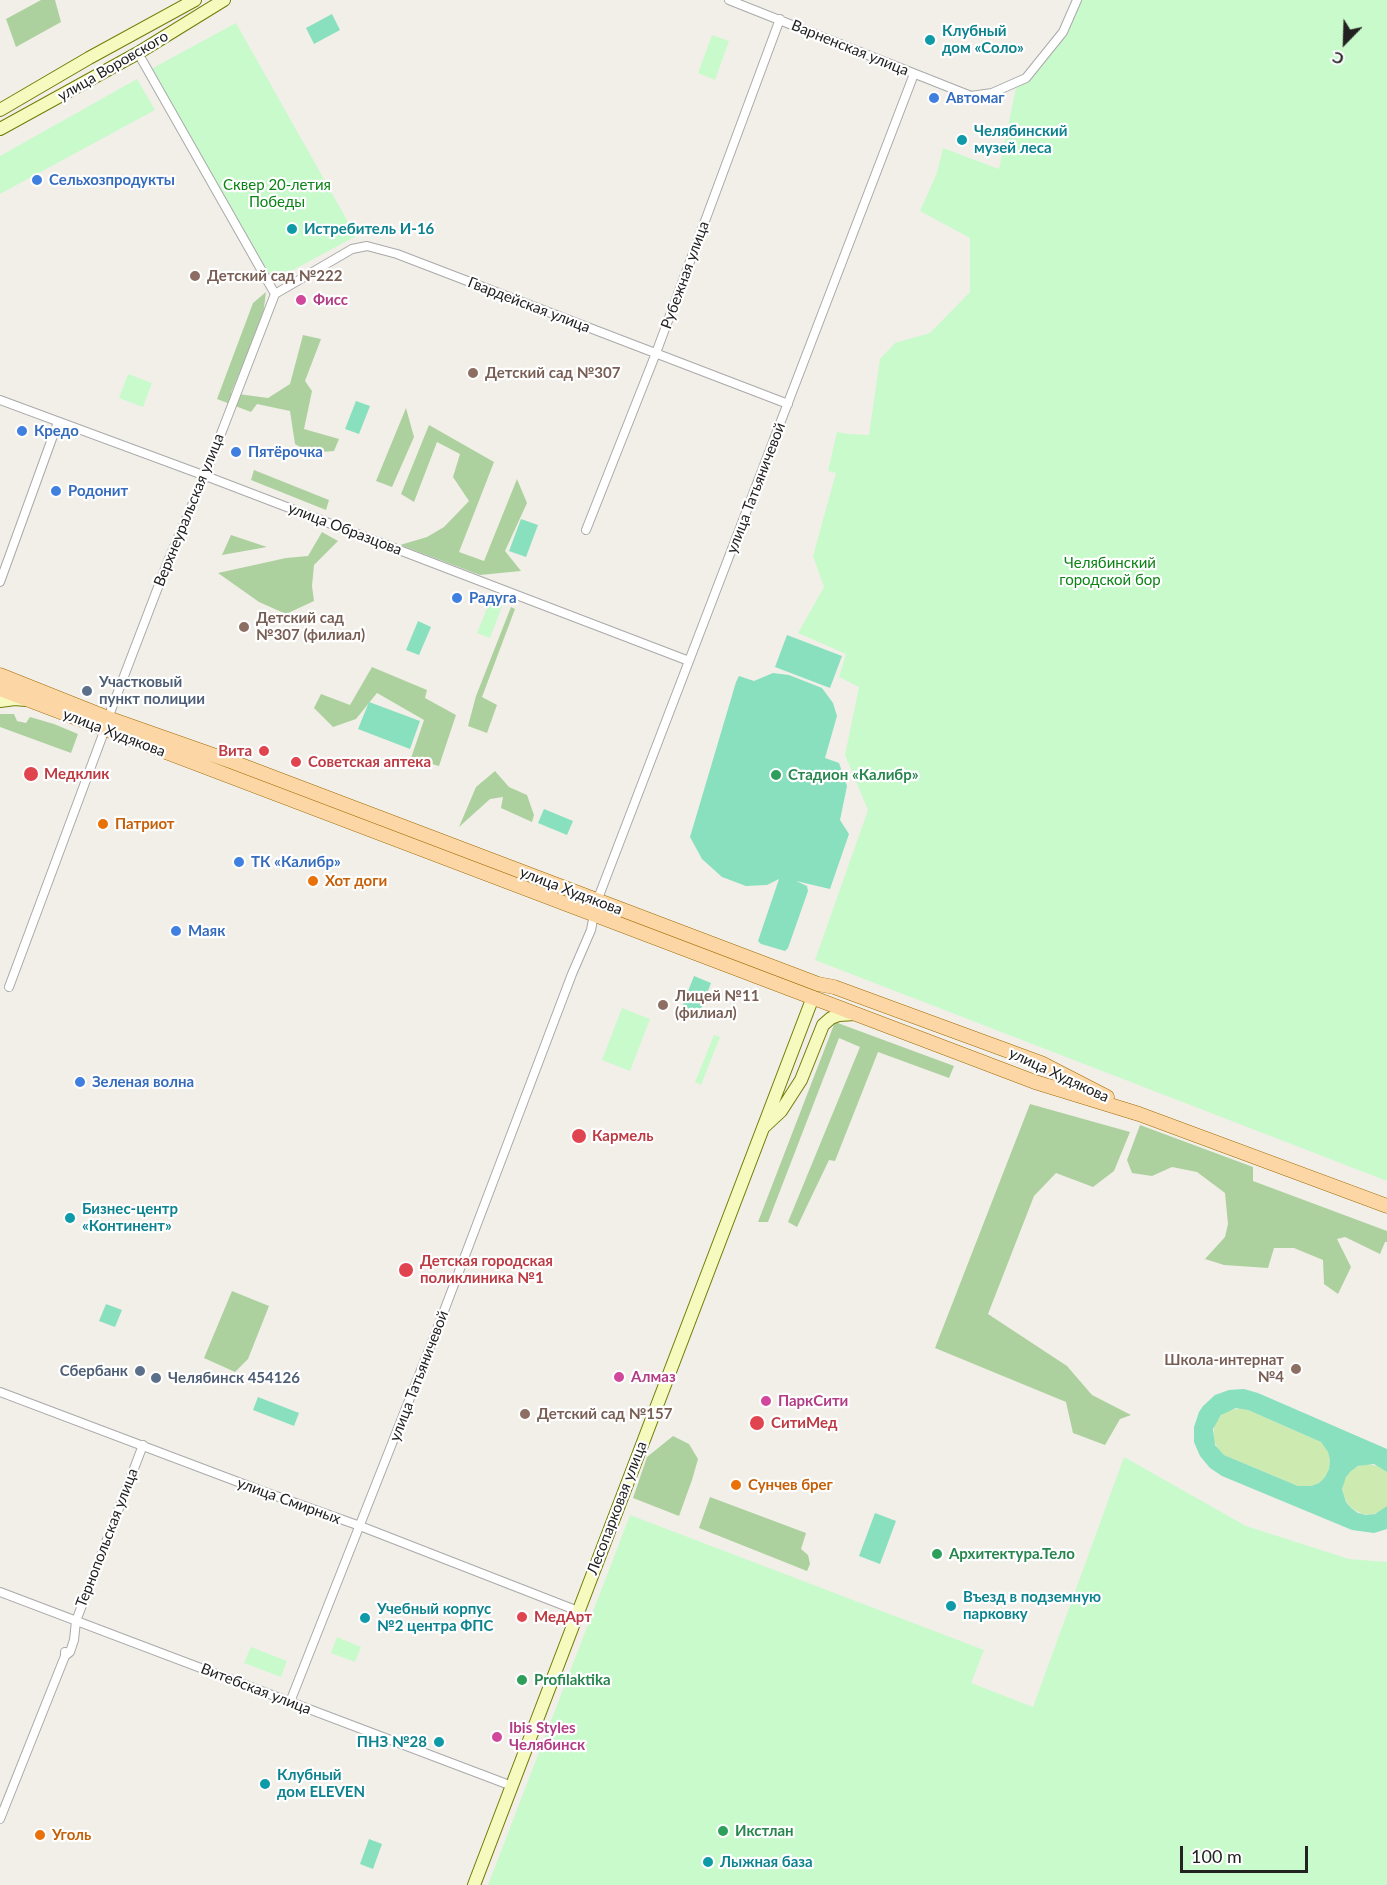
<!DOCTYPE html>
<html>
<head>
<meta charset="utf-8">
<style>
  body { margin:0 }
  #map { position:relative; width:1387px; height:1885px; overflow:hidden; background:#f2efe9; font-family:Lato,sans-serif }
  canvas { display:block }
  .north { position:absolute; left:1315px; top:12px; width:60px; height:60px; -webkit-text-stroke:4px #fff; paint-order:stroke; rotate:203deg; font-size:16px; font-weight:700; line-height:24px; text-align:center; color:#222 }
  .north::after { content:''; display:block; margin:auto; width:21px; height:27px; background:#222; clip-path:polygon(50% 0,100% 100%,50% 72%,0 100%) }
  .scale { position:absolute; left:1180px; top:1846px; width:128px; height:27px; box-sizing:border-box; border:3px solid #222; border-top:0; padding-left:8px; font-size:18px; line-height:21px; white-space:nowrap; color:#222; -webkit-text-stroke:4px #fff; paint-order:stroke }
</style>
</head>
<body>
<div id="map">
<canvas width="1387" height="1885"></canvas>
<div class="north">С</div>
<div class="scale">100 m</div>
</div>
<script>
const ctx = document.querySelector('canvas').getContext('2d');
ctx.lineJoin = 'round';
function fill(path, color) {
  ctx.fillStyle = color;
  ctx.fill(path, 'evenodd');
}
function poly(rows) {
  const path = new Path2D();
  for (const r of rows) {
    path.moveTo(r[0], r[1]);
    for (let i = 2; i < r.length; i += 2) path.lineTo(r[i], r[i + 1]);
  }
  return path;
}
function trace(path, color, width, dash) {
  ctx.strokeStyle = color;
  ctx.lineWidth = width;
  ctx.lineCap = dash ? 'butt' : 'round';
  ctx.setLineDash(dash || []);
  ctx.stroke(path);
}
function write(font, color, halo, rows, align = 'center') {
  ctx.font = font + ' Lato,sans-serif';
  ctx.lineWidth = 4.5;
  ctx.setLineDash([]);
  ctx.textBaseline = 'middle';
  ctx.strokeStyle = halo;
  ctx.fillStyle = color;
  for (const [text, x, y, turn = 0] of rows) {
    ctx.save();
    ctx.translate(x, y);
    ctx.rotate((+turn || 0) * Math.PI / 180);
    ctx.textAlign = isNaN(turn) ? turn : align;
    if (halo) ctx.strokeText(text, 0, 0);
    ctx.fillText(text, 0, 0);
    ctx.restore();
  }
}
fill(poly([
  [1240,1408,1248,1410,1321,1442,1328,1452,1330,1460,1329,1469,1325,1477,1319,1483,1311,1486,1298,1486,1224,1455,1218,1449,1214,1441,1214,1425,1224,1412],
  [1366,1464,1378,1466,1387,1472,1387,1506,1379,1512,1370,1515,1362,1514,1351,1508,1346,1501,1342,1489,1344,1481,1348,1474,1354,1468]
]), '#cdebb0');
fill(poly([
  [41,0,55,0,61,22,16,47,6,19],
  [266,292,263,316,231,393,268,398,290,384,303,335,321,339,305,381,312,391,304,429,339,439,334,451,310,453,295,444,290,411,257,404,251,412,217,399,253,303],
  [406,408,414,437,392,487,376,481],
  [429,425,494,462,459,552,484,561,517,479,527,503,505,551,521,571,480,575,400,545,427,537,444,527,469,501,453,477,460,454,437,442,414,502,401,494],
  [254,470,329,500,326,510,251,480],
  [322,532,338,541,314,565,312,586,314,601,286,614,259,602,218,573,286,558,308,556],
  [231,535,267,547,222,555],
  [511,607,515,609,482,697,497,705,487,733,468,726,476,696],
  [372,667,427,690,425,698,456,715,439,766,411,758,424,720,377,693,356,719,333,727,314,708,321,694,350,705],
  [0,714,14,714,17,721,26,723,30,717,54,724,78,734,71,753,0,727],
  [495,771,509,787,527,795,534,815,532,822,501,808,503,797,490,799,459,827,476,787],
  [835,1022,954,1066,949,1078,878,1052,835,1161,829,1160,797,1227,788,1222,860,1047,839,1038,768,1222,758,1222],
  [1030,1104,1130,1132,1114,1171,1093,1187,1056,1173,1034,1196,988,1314,1067,1366,1092,1395,1131,1415,1120,1419,1105,1445,1073,1433,1066,1402,935,1348],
  [1140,1125,1253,1167,1253,1181,1387,1231,1387,1242,1385,1242,1380,1254,1345,1237,1337,1239,1351,1267,1338,1294,1324,1284,1323,1260,1294,1248,1274,1248,1268,1268,1224,1265,1205,1259,1225,1237,1228,1224,1225,1193,1197,1172,1172,1167,1152,1176,1132,1173,1127,1160],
  [232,1291,269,1306,248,1359,235,1372,204,1358],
  [673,1436,689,1444,698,1459,692,1480,679,1516,633,1498,647,1457],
  [710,1497,806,1533,801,1549,808,1555,810,1564,807,1571,699,1528]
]), '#add19e');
fill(poly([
  [1079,0,1387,0,1387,1181,815,960,868,810,845,755,859,687,839,677,846,654,798,633,824,587,813,556,836,473,828,471,837,432,848,434,869,435,880,359,895,343,930,333,970,292,970,238,920,211,937,173,943,148,999,169,1016,88,1027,80,1067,29,1075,16],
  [236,23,356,236,271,282,151,69],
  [712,35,729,41,715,80,698,73],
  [137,79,155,110,0,194,0,156],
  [128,374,152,383,143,407,119,398],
  [490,601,502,606,490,638,477,633],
  [622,1008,650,1019,630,1071,602,1060],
  [714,1035,720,1037,701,1085,695,1082],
  [1124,1457,1246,1526,1349,1559,1387,1562,1387,1885,488,1885,630,1515,984,1650,971,1683,1033,1707],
  [337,1637,361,1647,355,1662,331,1653],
  [251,1647,287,1661,281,1677,244,1663]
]), '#c8facc');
fill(poly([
  [332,14,340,30,314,44,306,28],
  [356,401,370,406,359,434,345,429],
  [521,519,538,525,526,557,509,551],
  [418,621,431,627,419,655,406,650],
  [787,635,842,656,830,688,775,667],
  [773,673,789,675,822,688,833,703,837,716,825,758,839,763,847,786,840,820,849,834,830,889,796,881,807,886,808,891,788,948,785,951,761,944,758,941,779,879,767,885,746,886,722,877,702,859,690,837,736,682,739,676,754,681],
  [369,702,420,721,410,749,358,729],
  [544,809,573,821,567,835,538,823],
  [694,976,711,983,699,1015,681,1009],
  [106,1304,122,1310,115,1327,99,1321],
  [1244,1389,1258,1393,1387,1449,1387,1472,1374,1464,1358,1466,1351,1471,1346,1477,1342,1489,1346,1502,1351,1508,1358,1513,1366,1515,1375,1514,1387,1506,1387,1529,1374,1533,1352,1530,1222,1476,1210,1468,1200,1456,1194,1442,1194,1427,1199,1412,1203,1406,1215,1395,1229,1390],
  [1236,1408,1248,1410,1321,1442,1328,1452,1330,1460,1329,1469,1325,1477,1319,1483,1311,1486,1298,1486,1224,1455,1215,1445,1213,1429,1221,1415],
  [258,1397,299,1413,294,1426,253,1410],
  [875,1513,896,1521,880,1564,859,1556],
  [369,1839,382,1844,373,1869,360,1864]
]), '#88e0be');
const minor = poly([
  [729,0,971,96,992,93,1026,78,1063,32,1077,0],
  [275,294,352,249,367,246,397,254,788,404],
  [0,400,211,478,689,661],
  [586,530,656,353,780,19],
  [0,582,58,422],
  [108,718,168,561,205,475,275,294,138,53],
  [597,901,914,74],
  [9,987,105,729],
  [0,1392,262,1491,360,1526,578,1611],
  [0,1592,512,1786],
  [65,1656,70,1652,74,1640,76,1621,143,1445],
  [290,1702,436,1332,572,974,591,930,594,914],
  [0,1819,65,1656,65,1652]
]);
const secondary = poly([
  [0,110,89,58,195,0],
  [0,129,138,53,224,0],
  [0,701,15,699,26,700],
  [765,1126,781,1111,801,1080,823,1025,831,1018,839,1015,855,1014],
  [474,1885,813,997]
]);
const primary = poly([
  [0,675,108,718,233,762,818,984,834,987,1041,1063,1107,1097],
  [0,689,1035,1082,1139,1114,1387,1206]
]);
trace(minor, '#a9a9a9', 10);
trace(secondary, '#707d05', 14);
trace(primary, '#a06b00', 15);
trace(minor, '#fff', 8);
trace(secondary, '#f7fabf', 12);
trace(primary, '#fcd6a4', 14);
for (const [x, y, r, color] of [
  [930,40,6,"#0f9aa8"],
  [934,98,6,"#3f7fe0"],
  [962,140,6,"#0f9aa8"],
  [37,180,6,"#3f7fe0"],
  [292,229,6,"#0f9aa8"],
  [195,276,6,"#8d6e63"],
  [301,300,6,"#d1479c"],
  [473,373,6,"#8d6e63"],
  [22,431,6,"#3f7fe0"],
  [236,452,6,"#3f7fe0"],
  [56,491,6,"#3f7fe0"],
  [457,598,6,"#3f7fe0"],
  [244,627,6,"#8d6e63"],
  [87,691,6,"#5c6f8a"],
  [264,751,6,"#e0444e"],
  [296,762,6,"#e0444e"],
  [31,774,8,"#e0444e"],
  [776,775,6,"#2e9e5b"],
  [103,824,6,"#e8710a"],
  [239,862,6,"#3f7fe0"],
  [313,881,6,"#e8710a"],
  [176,931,6,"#3f7fe0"],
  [663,1005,6,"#8d6e63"],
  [80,1082,6,"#3f7fe0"],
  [579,1136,8,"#e0444e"],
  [70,1218,6,"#0f9aa8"],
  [406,1270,8,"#e0444e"],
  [1296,1369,6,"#8d6e63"],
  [140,1371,6,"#5c6f8a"],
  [619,1377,6,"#d1479c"],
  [156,1378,6,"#5c6f8a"],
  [766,1401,6,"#d1479c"],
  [525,1414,6,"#8d6e63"],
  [757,1423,8,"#e0444e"],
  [736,1485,6,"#e8710a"],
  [937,1554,6,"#2e9e5b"],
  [951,1606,6,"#0f9aa8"],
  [522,1617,6,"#e0444e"],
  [365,1618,6,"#0f9aa8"],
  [522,1680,6,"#2e9e5b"],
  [497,1737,6,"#d1479c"],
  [439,1742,6,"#0f9aa8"],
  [265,1784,6,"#0f9aa8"],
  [723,1831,6,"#2e9e5b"],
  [40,1835,6,"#e8710a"],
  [708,1862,6,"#0f9aa8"]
]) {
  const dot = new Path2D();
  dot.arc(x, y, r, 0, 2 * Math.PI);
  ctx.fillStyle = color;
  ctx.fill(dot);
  trace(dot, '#fff', 2);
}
write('bold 15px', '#0d838f', '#fff', [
  ["Клубный",942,31],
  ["дом «Соло»",942,48],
  ["Челябинский",974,131],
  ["музей леса",974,148],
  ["Истребитель И-16",304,229],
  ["Бизнес-центр",82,1209],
  ["«Континент»",82,1226],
  ["Въезд в подземную",963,1597],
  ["парковку",963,1614],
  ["Учебный корпус",377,1609],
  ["№2 центра ФПС",377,1626],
  ["ПНЗ №28",427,1742,"right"],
  ["Клубный",277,1775],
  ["дом ELEVEN",277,1792],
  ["Лыжная база",720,1862]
], 'left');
write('15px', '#222', '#fff', [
  ["Варненская улица",850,48,22],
  ["улица Воровского",113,66,-30],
  ["Рубежная улица",685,275,-70],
  ["Гвардейская улица",529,305,21],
  ["улица Татьяничевой",756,488,-69],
  ["Верхнеуральская улица",189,510,-68],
  ["улица Образцова",345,529,21],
  ["улица Худякова",114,733,21],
  ["улица Худякова",571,891,21],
  ["улица Худякова",1059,1075,25],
  ["улица Татьяничевой",419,1376,-69],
  ["улица Смирных",289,1501,20],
  ["Лесопарковая улица",617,1508,-69],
  ["Тернопольская улица",107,1538,-69],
  ["Витебская улица",256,1689,21]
]);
write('bold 15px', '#366cbe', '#fff', [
  ["Автомаг",946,98],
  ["Сельхозпродукты",49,180],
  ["Кредо",34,431],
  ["Пятёрочка",248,452],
  ["Родонит",68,491],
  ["Радуга",469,598],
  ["ТК «Калибр»",251,862],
  ["Маяк",188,931],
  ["Зеленая волна",92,1082]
], 'left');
write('15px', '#0c8416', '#fff', [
  ["Сквер 20-летия",277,185],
  ["Победы",277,202],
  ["Челябинский",1110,563],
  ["городской бор",1110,580]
]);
write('bold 15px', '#785e54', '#fff', [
  ["Детский сад №222",207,276],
  ["Детский сад №307",485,373],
  ["Детский сад",256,618],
  ["№307 (филиал)",256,635],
  ["Лицей №11",675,996],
  ["(филиал)",675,1013],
  ["Школа-интернат",1284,1360,"right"],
  ["№4",1284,1377,"right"],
  ["Детский сад №157",537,1414]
], 'left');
write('bold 15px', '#b23c85', '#fff', [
  ["Фисс",313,300],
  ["Алмаз",631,1377],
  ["ПаркСити",778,1401],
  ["Ibis Styles",509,1728],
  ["Челябинск",509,1745]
], 'left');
write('bold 15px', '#4e5e75', '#fff', [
  ["Участковый",99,682],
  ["пункт полиции",99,699],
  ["Сбербанк",128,1371,"right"],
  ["Челябинск 454126",168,1378]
], 'left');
write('bold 15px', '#be3a42', '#fff', [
  ["Вита",252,751,"right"],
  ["Советская аптека",308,762],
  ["Медклик",44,774],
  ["Кармель",592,1136],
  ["Детская городская",420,1261],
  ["поликлиника №1",420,1278],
  ["СитиМед",771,1423],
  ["МедАрт",534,1617]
], 'left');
write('bold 15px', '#27864d', '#fff', [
  ["Стадион «Калибр»",788,775],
  ["Архитектура.Тело",949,1554],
  ["Profilaktika",534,1680],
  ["Икстлан",735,1831]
], 'left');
write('bold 15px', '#c56008', '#fff', [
  ["Патриот",115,824],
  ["Хот доги",325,881],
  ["Сунчев брег",748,1485],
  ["Уголь",52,1835]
], 'left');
</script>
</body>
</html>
